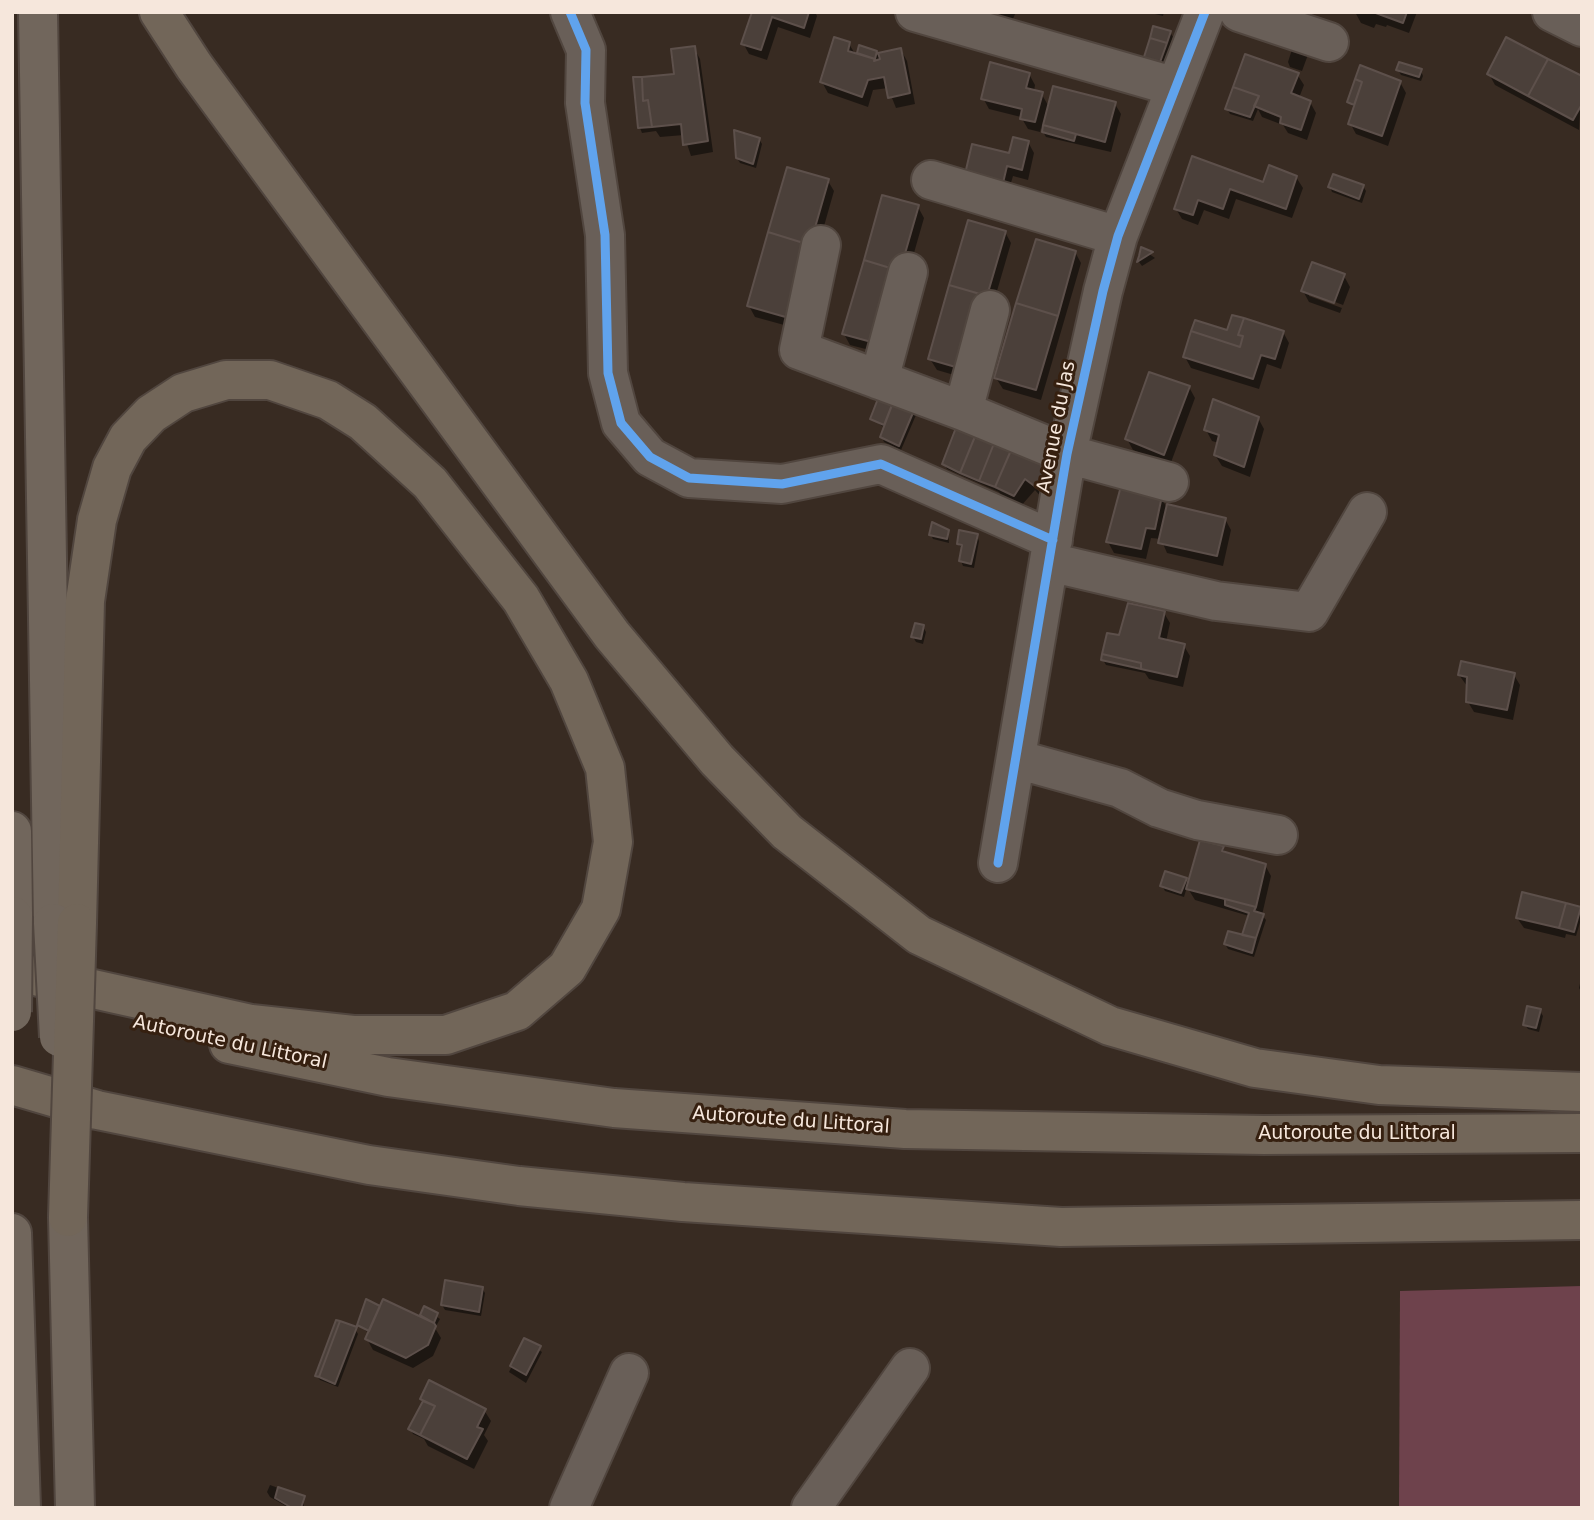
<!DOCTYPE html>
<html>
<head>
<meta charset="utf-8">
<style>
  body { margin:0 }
  #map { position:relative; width:1594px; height:1520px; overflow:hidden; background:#382b22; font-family:"DejaVu Sans",sans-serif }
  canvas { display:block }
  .frame { position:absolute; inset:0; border:14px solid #f6e7dc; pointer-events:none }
</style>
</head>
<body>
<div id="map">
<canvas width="1594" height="1520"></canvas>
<div class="frame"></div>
</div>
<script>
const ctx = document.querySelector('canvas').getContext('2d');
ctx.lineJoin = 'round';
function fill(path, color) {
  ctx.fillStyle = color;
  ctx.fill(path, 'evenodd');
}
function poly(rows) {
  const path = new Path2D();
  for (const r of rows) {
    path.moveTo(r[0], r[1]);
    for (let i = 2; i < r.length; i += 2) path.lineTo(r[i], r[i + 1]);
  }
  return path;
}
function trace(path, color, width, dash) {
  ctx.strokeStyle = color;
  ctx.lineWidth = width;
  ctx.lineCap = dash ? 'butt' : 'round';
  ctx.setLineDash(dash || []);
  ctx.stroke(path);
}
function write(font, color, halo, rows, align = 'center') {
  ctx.font = font + ' "DejaVu Sans",sans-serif';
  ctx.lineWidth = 6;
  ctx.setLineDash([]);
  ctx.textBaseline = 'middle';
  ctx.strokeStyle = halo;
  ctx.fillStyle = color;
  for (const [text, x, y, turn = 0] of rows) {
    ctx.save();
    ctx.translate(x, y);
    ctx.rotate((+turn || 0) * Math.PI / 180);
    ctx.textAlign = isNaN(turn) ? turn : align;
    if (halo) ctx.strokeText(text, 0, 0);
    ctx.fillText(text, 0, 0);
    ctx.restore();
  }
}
fill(poly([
  [1582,1286,1582,1508,1399,1508,1400,1291]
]), '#6e424c');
fill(poly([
  [753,12,815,12,817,16,810,38,778,27,767,60,749,54,743,43],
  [964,12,1016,12,1012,21],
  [1147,12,1164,12,1163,16],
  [1355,12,1417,12,1409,33,1387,25,1386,27,1376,24,1374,28,1361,23],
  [1170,32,1173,37,1162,69,1148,65],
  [1294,43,1309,52,1302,71,1290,67,1288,62],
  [849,44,857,57,860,47,878,55,901,50,907,61,915,104,896,108,888,88,873,90,868,107,828,93,822,82],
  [694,48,700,59,713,152,691,156,684,135,660,137,656,131,642,133,640,128],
  [1398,70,1421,71,1423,76,1421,81,1401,75],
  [1029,74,1035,85,1034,91,1041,93,1049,107,1115,104,1121,114,1111,152,1046,137,1041,128,1040,132,1028,129,1021,117,989,109,983,98],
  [1297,74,1304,85,1299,98,1310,102,1316,113,1307,140,1288,133,1283,125,1262,117,1258,109,1253,121,1230,114,1227,109],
  [1263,108,1290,118,1289,121,1263,111],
  [1489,74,1582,78,1579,130,1495,85],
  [1357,79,1400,82,1406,93,1388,146,1356,134,1350,123,1355,109,1349,102],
  [759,139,762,144,756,168,740,163,737,158],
  [1028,142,1034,153,1028,180,1013,176,1008,193,973,185],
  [1193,159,1264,184,1296,177,1303,188,1292,218,1236,199,1229,219,1204,210,1198,225,1182,219,1176,209],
  [828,181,834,191,795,328,755,317,749,306],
  [1363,186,1366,191,1362,203,1332,192,1330,187],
  [918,207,924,218,885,354,850,345,844,334],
  [1005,232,1011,243,971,380,937,370,930,359],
  [1142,249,1155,258,1142,266,1139,262],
  [1075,252,1081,263,1041,400,1003,389,996,378],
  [1344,276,1350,287,1340,313,1309,302,1303,291],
  [1309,292,1343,305,1342,308,1309,296],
  [1228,332,1283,332,1289,343,1281,369,1267,364,1259,389,1191,368,1185,357],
  [1189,387,1195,398,1170,465,1133,450,1127,439],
  [880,398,914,410,916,415,901,450,884,442,882,437,885,428,872,419],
  [1258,418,1264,429,1250,477,1222,466,1215,455,1219,443,1212,441,1206,430],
  [944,464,1056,476,1044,500,1035,490,1021,506,1003,498,999,492,947,469],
  [1161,497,1168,510,1225,519,1231,530,1223,566,1167,553,1161,539,1151,538,1146,559,1114,553,1108,542],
  [948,531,949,543,933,539,931,535],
  [977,536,979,541,974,568,963,566,961,561,963,549,958,544],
  [1164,613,1170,623,1166,642,1184,646,1190,656,1183,687,1149,679,1145,673,1106,665,1103,660],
  [923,627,926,632,923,644,916,642,913,637],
  [1459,675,1514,675,1520,685,1513,720,1474,712,1468,702,1467,686],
  [1223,848,1226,854,1265,865,1271,876,1262,915,1266,920,1254,957,1228,949,1225,944,1243,937,1249,916,1195,900,1187,887,1184,897,1165,891,1162,886,1185,879,1189,886],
  [1580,909,1582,916,1576,936,1566,934,1565,938,1524,928,1517,918],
  [1582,975,1582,993,1579,988],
  [1540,1011,1543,1016,1539,1032,1528,1029,1525,1025],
  [482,1288,485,1293,481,1316,445,1310,442,1305],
  [424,1308,440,1319,435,1328,441,1338,433,1356,413,1368,373,1350,367,1339,370,1334,358,1325,420,1317],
  [355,1329,358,1334,338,1387,320,1380,317,1376],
  [525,1340,542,1352,526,1383,509,1372],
  [422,1399,484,1410,491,1421,484,1435,488,1441,474,1469,428,1446,424,1439,413,1434,410,1429,424,1402],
  [270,1485,303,1497,304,1508,289,1508,270,1497,267,1492]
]), '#0007');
const building = poly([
  [752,12,809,12,804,28,772,17,761,50,741,44,752,12],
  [1373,12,1407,12,1403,23,1373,12],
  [1153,26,1171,31,1167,43,1150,38,1153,26],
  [834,37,850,42,848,51,875,59,874,61,880,59,878,53,901,48,910,93,888,98,884,77,868,80,862,97,820,82,834,37],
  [1506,37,1548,59,1528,96,1487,74,1506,37],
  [1150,38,1167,43,1159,65,1143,60,1150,38],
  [859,45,877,51,875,59,857,53,859,45],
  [695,46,708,141,683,145,681,124,652,127,648,100,643,101,642,77,674,74,671,49,695,46],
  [1245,54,1299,73,1291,93,1311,101,1301,130,1280,123,1281,117,1254,106,1259,96,1233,87,1245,54],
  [1548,59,1582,76,1582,104,1573,120,1528,96,1548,59],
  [990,62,1030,73,1026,88,1043,92,1035,122,1020,119,1022,109,981,99,990,62],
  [1399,62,1422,69,1419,77,1396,70,1399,62],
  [1360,65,1401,81,1382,136,1348,124,1362,82,1355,79,1360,65],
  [633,77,642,77,643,101,648,100,652,127,638,128,633,77],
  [1355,79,1362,82,1354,105,1347,102,1355,79],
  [1053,86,1116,102,1105,142,1043,125,1053,86],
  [1233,87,1259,96,1250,117,1225,109,1233,87],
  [1043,125,1076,134,1074,141,1042,132,1043,125],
  [734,130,760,138,753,164,736,158,734,130],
  [1013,137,1029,141,1022,170,1007,166,1003,183,965,174,972,144,1009,153,1013,137],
  [1192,156,1263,182,1269,165,1297,176,1286,209,1230,189,1223,209,1198,200,1193,215,1174,209,1192,156],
  [787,167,829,179,810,245,768,232,787,167],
  [1333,174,1364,185,1359,199,1328,187,1333,174],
  [882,195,919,205,900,271,864,260,882,195],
  [968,220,1006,231,987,296,949,285,968,220],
  [768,232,810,245,789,318,747,306,768,232],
  [1036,239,1076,251,1058,316,1016,303,1036,239],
  [1141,247,1153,252,1137,262,1139,256,1141,247],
  [864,260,900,271,879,344,842,334,864,260],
  [1312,262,1345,274,1334,303,1301,291,1312,262],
  [949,285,987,296,966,370,928,359,949,285],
  [1016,303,1058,316,1036,390,994,378,1016,303],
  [1232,315,1244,318,1238,335,1243,336,1240,347,1191,331,1195,320,1227,330,1232,315],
  [1244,318,1284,331,1275,359,1261,355,1253,379,1183,357,1191,331,1240,347,1243,336,1238,335,1244,318],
  [1149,372,1190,386,1164,455,1125,439,1149,372],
  [879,396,893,402,884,425,870,419,879,396],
  [1213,399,1259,417,1244,467,1214,455,1219,435,1204,430,1213,399],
  [894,400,915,408,899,446,880,437,894,400],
  [957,425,976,434,960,473,942,464,957,425],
  [976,434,995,441,979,481,960,473,976,434],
  [995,441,1012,448,995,487,979,481,995,441],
  [1012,448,1051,463,1041,491,1025,479,1014,496,995,487,1012,448],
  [1121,486,1162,496,1155,529,1146,528,1141,549,1106,542,1121,486],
  [1167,504,1226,518,1217,556,1158,543,1167,504],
  [932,522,949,530,947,539,929,535,932,522],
  [959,530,978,534,971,564,959,561,962,545,957,544,959,530],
  [1128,603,1165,611,1159,638,1185,644,1177,677,1141,669,1141,663,1102,654,1107,633,1119,635,1128,603],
  [915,623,924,625,921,639,911,637,915,623],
  [1102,654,1141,663,1141,669,1101,660,1102,654],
  [1461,661,1515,673,1507,710,1466,702,1467,677,1458,675,1461,661],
  [1200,840,1224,846,1222,851,1266,864,1256,907,1186,889,1200,840],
  [1165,871,1187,878,1181,893,1160,886,1165,871],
  [1522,892,1566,903,1559,928,1516,918,1522,892],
  [1225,899,1256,907,1254,911,1264,914,1256,938,1242,935,1249,913,1225,905,1225,899],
  [1566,903,1581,907,1574,932,1559,928,1566,903],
  [1228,931,1256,938,1252,953,1224,944,1228,931],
  [1527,1006,1541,1009,1536,1028,1523,1025,1527,1006],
  [445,1280,483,1287,479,1312,441,1305,445,1280],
  [366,1299,380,1306,369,1331,357,1325,366,1299],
  [383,1299,434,1323,436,1326,428,1345,406,1358,365,1339,383,1299],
  [424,1306,438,1313,434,1323,420,1315,424,1306],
  [336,1320,340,1321,319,1377,315,1376,336,1320],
  [340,1321,357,1327,335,1384,319,1377,340,1321],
  [524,1338,541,1346,526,1375,510,1366,524,1338],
  [429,1380,486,1409,477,1427,483,1429,467,1459,420,1435,435,1406,420,1399,429,1380],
  [423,1401,435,1406,420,1435,408,1429,423,1401],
  [278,1487,305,1496,301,1508,292,1508,275,1498,278,1487]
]);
fill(building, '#4b403a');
trace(building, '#5d504b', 2);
const minor = poly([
  [570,12,586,50,585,103,605,235,608,373,621,423,650,457,689,478,782,484,881,464,1053,540],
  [915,12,1176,87],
  [1239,12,1329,42],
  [1552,12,1582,27],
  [931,180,1118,236],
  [821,245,799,350,963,411,1067,454,1169,482],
  [879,380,908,272],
  [963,411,990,310],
  [1049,562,1216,601,1309,612,1367,512],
  [1016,759,1120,788,1159,808,1197,820,1278,835],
  [998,863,1067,454,1103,291,1118,236,1205,12],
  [569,1508,629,1373],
  [811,1508,910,1368]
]);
const major = poly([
  [38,12,53,923],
  [12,831,13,916],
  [68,1217,75,1508],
  [12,1233,21,1508]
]);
const highway = poly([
  [159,12,194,66,612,635,717,760,787,832,919,935,1110,1026,1255,1068,1379,1085,1582,1092],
  [12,971,251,1024,353,1035,446,1035,517,1011,567,968,601,909,613,842,605,768,569,681,521,599,430,483,363,422,328,400,270,380,226,380,183,393,151,414,128,438,112,468,97,520,85,601,77,923],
  [229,1044,388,1077,614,1108,905,1129,1264,1135,1582,1133],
  [12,1085,97,1110,369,1165,519,1186,683,1202,1061,1227,1582,1220]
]);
trace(minor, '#51463f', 42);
trace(major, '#51463f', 42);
trace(highway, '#51463f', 42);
trace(minor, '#695f58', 38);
trace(major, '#71665c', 38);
trace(highway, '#726659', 38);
const majorBridge = poly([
  [53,923,59,1037],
  [12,1012,13,916]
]);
const highwayBridge = poly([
  [68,1217,77,923]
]);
trace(majorBridge, '#51463f', 42, []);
trace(highwayBridge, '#51463f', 42, []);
trace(majorBridge, '#71665c', 38);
trace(highwayBridge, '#726659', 38);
trace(poly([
  [570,12,586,50,585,103,605,235,608,373,621,423,650,457,689,478,782,484,881,464,1053,540],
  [998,863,1067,454,1103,291,1118,236,1205,12]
]), '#60a3ed', 9);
write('19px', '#f6e7dc', '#362010', [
  ["Avenue du Jas",1057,427,-79],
  ["Autoroute du Littoral",230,1043,12],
  ["Autoroute du Littoral",791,1121,4],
  ["Autoroute du Littoral",1357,1134]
]);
</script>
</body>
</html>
